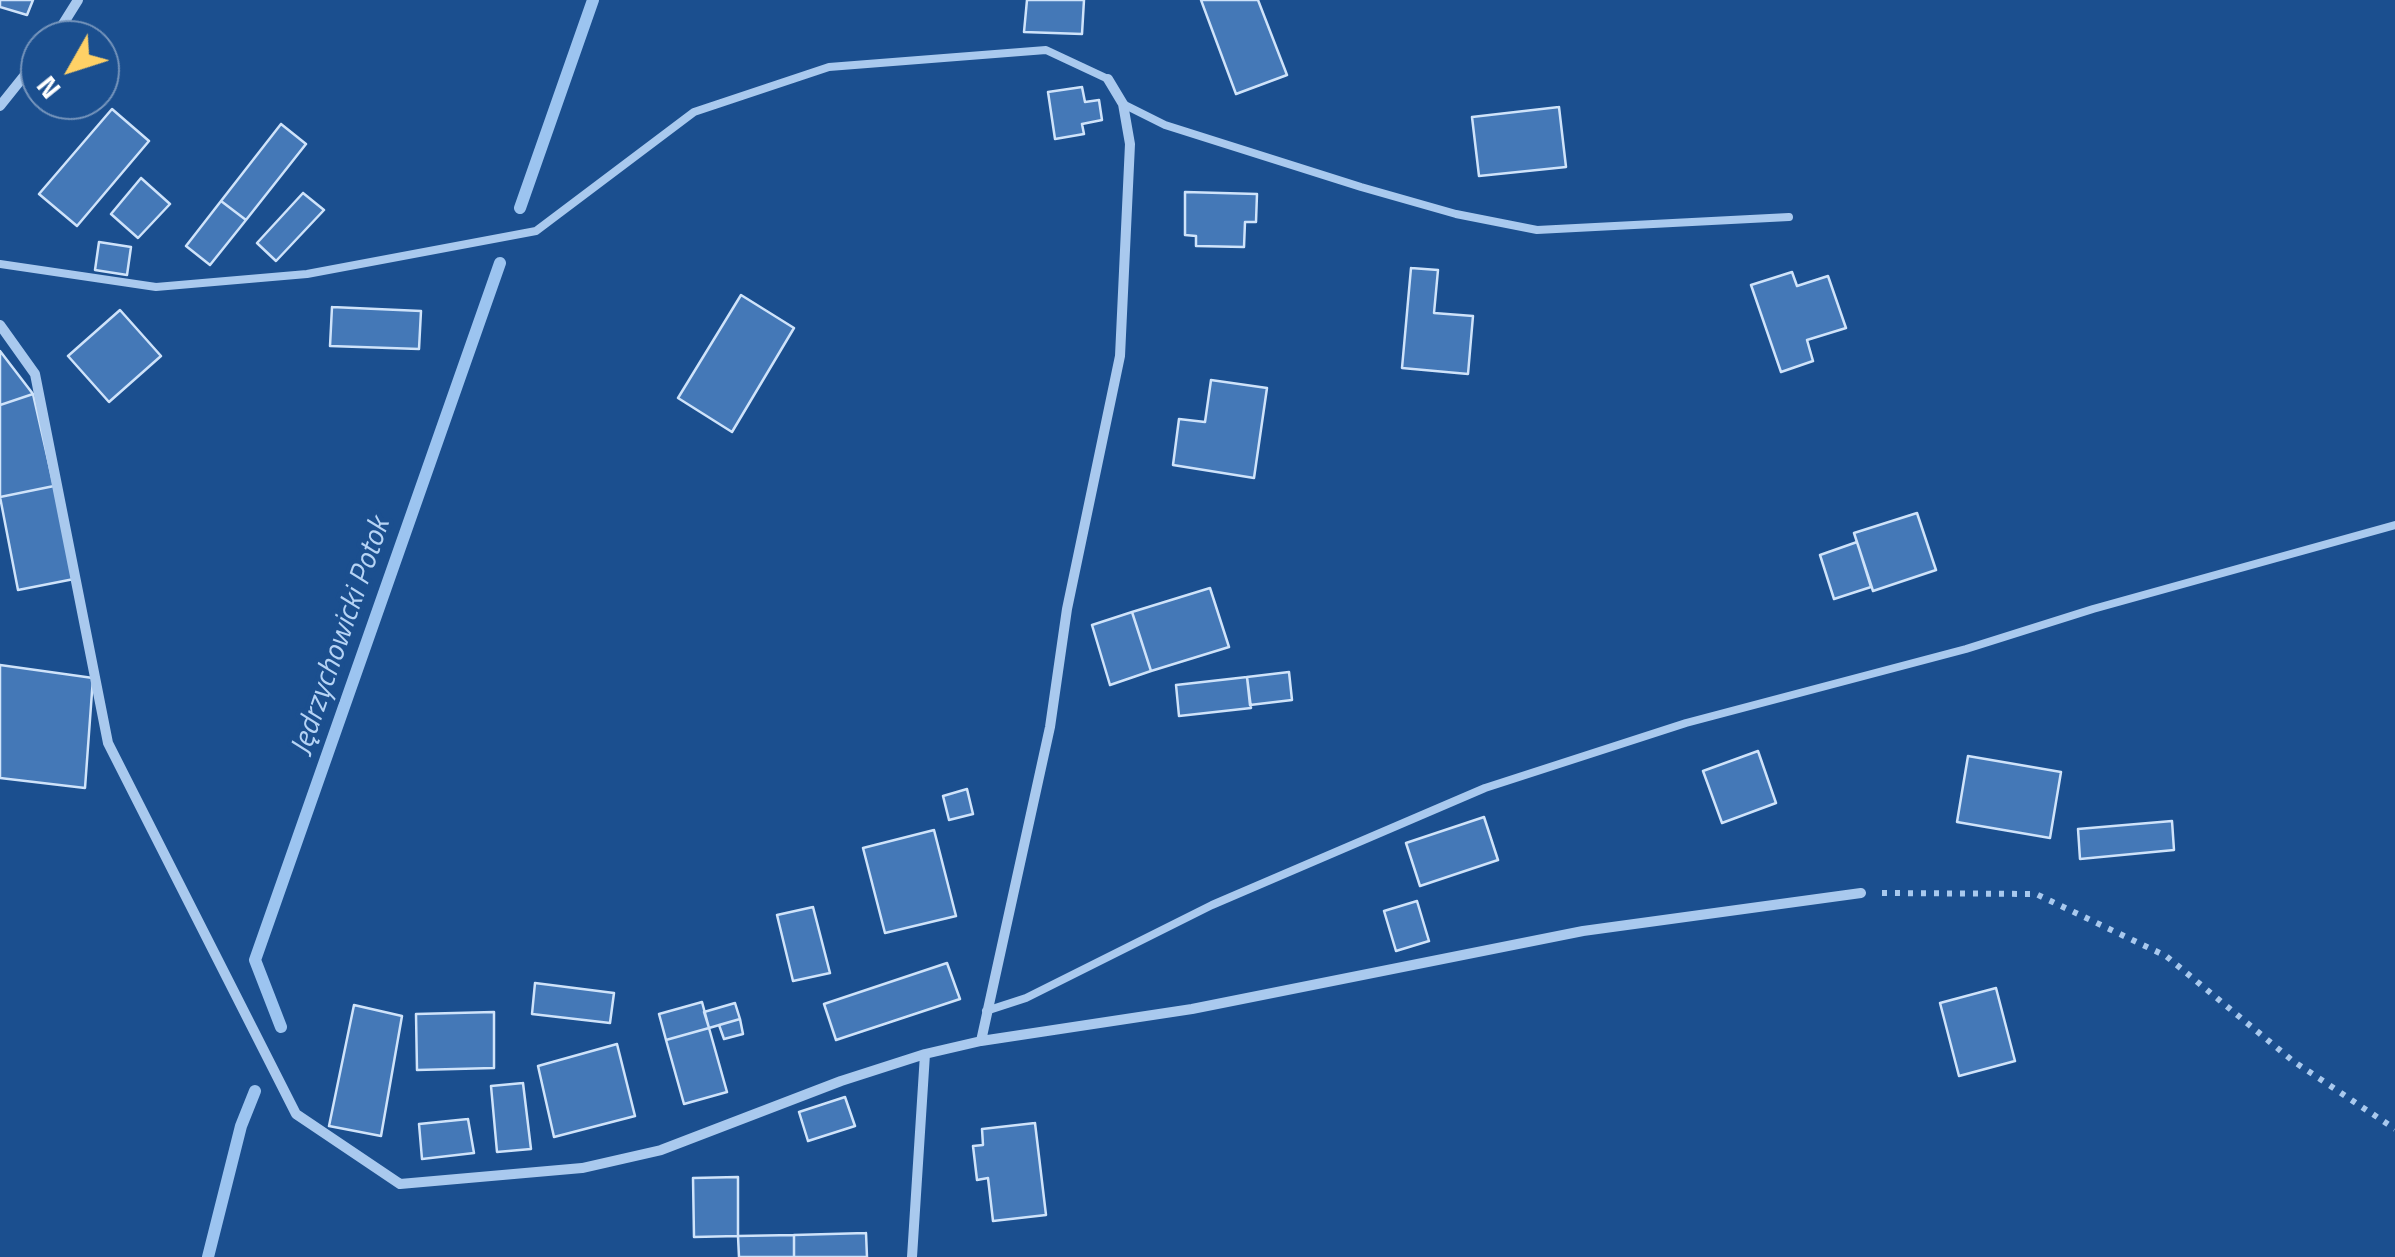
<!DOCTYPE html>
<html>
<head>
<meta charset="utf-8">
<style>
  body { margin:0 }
  #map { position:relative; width:2395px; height:1257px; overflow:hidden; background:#1b4f8f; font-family:"Titillium Web",sans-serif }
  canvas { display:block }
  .north { position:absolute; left:20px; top:20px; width:100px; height:100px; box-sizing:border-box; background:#1b4f8f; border:2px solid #7695bc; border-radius:50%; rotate:231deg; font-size:28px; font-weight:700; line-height:40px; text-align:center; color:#fff }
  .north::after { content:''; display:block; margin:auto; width:35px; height:45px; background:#ffd166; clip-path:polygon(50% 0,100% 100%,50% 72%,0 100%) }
</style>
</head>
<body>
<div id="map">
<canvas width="2395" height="1257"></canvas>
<div class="north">N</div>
</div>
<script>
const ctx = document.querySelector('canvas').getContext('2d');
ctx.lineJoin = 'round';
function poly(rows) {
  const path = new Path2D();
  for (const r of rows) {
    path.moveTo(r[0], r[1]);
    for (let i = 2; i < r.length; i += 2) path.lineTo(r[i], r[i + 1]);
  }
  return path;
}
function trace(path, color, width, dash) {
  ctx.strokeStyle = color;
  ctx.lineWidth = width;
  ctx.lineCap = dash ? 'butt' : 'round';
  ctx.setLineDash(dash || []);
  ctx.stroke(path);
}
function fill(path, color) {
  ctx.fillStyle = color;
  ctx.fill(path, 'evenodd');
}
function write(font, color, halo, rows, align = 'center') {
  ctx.font = font + ' "Titillium Web",sans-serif';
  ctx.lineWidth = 9;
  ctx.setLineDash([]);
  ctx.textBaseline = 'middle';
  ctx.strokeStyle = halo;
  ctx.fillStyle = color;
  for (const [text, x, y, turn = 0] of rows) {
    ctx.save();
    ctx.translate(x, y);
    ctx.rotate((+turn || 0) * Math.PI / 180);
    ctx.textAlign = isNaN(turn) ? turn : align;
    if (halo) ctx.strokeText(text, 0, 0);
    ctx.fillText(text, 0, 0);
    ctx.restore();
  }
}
trace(poly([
  [520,208,593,0],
  [281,1027,255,960,500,263],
  [208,1257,241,1126,255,1091]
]), '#9cc4f0', 12);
const building = poly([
  [0,0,33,0,27,15,0,7,0,0],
  [1027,0,1084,0,1082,34,1024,32,1027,0],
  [1201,0,1258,0,1287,75,1236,94,1201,0],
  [1082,87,1085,102,1099,100,1102,120,1082,124,1084,134,1055,139,1048,92,1082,87],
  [1559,107,1566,167,1479,176,1472,117,1559,107],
  [112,109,149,141,77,226,39,194,112,109],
  [281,124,306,144,246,220,221,201,281,124],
  [141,178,170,204,138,238,111,214,141,178],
  [1185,192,1257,194,1256,222,1245,222,1244,247,1196,246,1196,236,1185,235,1185,192],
  [303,193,324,210,276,261,257,243,303,193],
  [221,201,246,220,210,265,186,246,221,201],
  [99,242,131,247,127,275,95,270,99,242],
  [1411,268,1438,270,1434,313,1473,316,1468,374,1402,368,1411,268],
  [1792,272,1797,286,1828,276,1846,328,1807,340,1813,361,1781,372,1751,285,1792,272],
  [741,295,794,328,732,432,678,398,741,295],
  [332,307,421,311,419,349,330,346,332,307],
  [120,310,161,356,109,402,68,356,120,310],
  [0,351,33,394,0,405,0,351],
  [1211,380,1267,388,1254,478,1173,465,1179,419,1205,422,1211,380],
  [33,394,54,486,0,497,0,405,33,394],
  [54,486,74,579,18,590,0,497,54,486],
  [1917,513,1936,570,1873,591,1854,533,1917,513],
  [1857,542,1871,587,1834,599,1820,555,1857,542],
  [1210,588,1229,647,1151,671,1132,612,1210,588],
  [1132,612,1151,671,1110,685,1092,625,1132,612],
  [0,665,93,678,85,788,0,778,0,665],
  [1289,672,1292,700,1250,705,1247,677,1289,672],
  [1247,677,1251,708,1179,716,1176,685,1247,677],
  [1758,751,1776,803,1722,823,1703,771,1758,751],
  [1968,756,2061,772,2050,838,1957,822,1968,756],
  [967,789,973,814,949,820,943,796,967,789],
  [1484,817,1498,860,1420,886,1406,843,1484,817],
  [2172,821,2174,850,2080,859,2078,829,2172,821],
  [934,830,956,916,885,933,863,848,934,830],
  [1417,901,1429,941,1396,951,1384,911,1417,901],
  [813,907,830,973,793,981,777,915,813,907],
  [947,963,960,999,836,1040,824,1004,947,963],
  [535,983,614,993,610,1023,532,1014,535,983],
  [1996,988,2015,1061,1959,1076,1940,1003,1996,988],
  [702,1002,709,1028,666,1040,659,1014,702,1002],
  [735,1003,740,1019,709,1028,704,1012,735,1003],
  [354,1005,402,1016,381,1136,329,1126,354,1005],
  [494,1012,494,1068,417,1070,416,1014,494,1012],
  [740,1019,743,1034,724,1039,719,1025,740,1019],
  [709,1028,727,1092,684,1104,666,1040,709,1028],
  [617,1044,635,1116,554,1137,538,1066,617,1044],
  [523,1083,531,1149,497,1152,491,1086,523,1083],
  [845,1097,855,1126,808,1141,799,1112,845,1097],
  [468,1119,474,1153,422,1159,419,1124,468,1119],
  [1035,1123,1046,1215,993,1221,988,1178,977,1180,973,1146,983,1145,982,1129,1035,1123],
  [738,1177,738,1236,694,1237,693,1178,738,1177],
  [866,1233,867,1257,794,1257,794,1235,866,1233],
  [794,1235,794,1257,739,1257,738,1236,794,1235]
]);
fill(building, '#4478b7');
trace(building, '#cfe3fa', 2.5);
trace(poly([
  [1882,893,2036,894,2166,956,2293,1061,2395,1129]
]), '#a9c9ee', 6, [5, 8]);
trace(poly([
  [1123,104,1165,125,1361,187,1456,214,1537,230,1789,217],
  [0,264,156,287,307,274,536,231,694,112,829,67,1046,50,1108,79],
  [986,1011,1026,998,1212,905,1485,788,1686,723,1966,649,2093,609,2395,525]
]), '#a9c9ee', 8);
trace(poly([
  [53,40,78,0],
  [0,106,40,56],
  [0,325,35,374,108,743,296,1114,400,1184,582,1168,661,1150,841,1081,925,1054],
  [981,1041,1050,727,1067,609,1120,356,1130,144,1123,104,1108,79],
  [912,1257,925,1054,981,1041,1192,1009,1583,931,1861,893]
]), '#a9c9ee', 10);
write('italic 30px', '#b5d3f5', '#1b4f8f', [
  ["Jędrzychowicki Potok",342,637,-71]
]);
</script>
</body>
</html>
